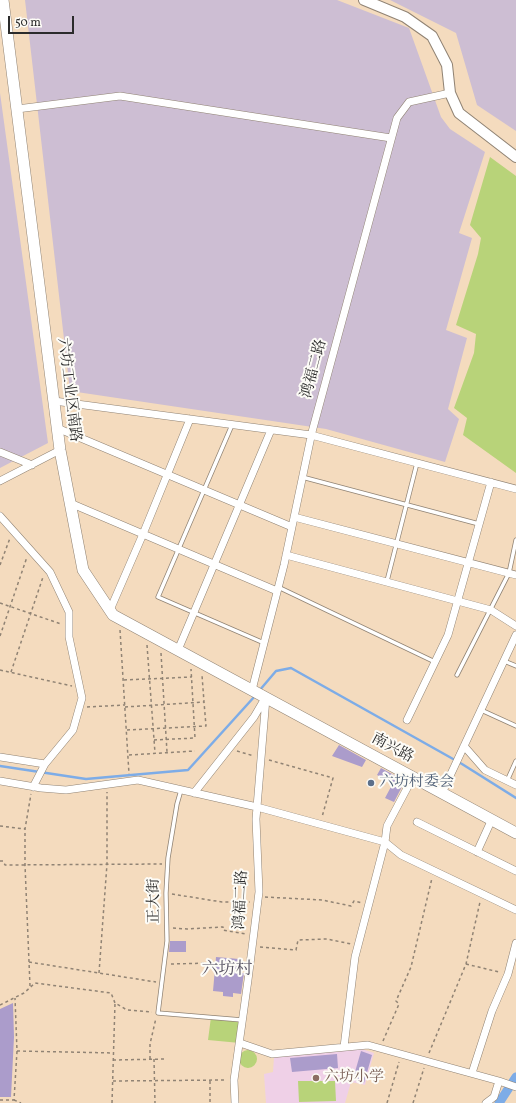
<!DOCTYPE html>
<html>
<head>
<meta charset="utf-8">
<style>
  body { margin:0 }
  #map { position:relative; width:516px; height:1103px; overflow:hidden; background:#f4dbbe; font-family:Vollkorn,serif }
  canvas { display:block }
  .scale { position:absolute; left:8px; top:16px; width:66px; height:18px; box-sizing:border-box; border:2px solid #2b2b2b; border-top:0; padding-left:5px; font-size:12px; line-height:14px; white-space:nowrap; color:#2b2b2b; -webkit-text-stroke:3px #fdfcf7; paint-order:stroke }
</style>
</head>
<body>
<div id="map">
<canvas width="516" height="1103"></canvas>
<div class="scale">50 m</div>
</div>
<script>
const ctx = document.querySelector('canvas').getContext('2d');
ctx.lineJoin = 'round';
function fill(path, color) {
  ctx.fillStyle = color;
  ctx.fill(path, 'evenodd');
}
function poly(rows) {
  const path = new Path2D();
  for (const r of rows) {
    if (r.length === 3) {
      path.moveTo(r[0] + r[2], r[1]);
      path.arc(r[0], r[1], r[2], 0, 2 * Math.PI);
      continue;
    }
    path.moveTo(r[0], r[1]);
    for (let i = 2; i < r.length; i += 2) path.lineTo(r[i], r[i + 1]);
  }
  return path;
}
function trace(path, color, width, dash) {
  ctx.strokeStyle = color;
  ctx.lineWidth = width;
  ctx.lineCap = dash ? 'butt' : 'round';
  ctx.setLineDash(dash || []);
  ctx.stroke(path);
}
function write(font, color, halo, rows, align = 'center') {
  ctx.font = font + ' Vollkorn,"Noto Serif SC",serif';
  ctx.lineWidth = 4;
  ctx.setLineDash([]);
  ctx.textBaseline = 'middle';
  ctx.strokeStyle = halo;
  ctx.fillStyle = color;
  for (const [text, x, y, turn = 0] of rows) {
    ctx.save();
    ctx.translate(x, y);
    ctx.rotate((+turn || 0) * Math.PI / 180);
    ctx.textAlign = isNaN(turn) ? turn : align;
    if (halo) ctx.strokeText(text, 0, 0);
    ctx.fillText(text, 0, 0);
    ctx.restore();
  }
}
fill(poly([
  [362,1049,374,1053,365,1085,351,1082,345,1103,266,1103,264,1074,273,1072,274,1057]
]), '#efd0e7');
fill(poly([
  [25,0,337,0,409,28,441,117,450,129,485,152,459,233,472,238,446,330,467,338,448,409,459,419,445,462,326,429,70,391],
  [390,0,516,0,516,131,477,105,456,33],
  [0,93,48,443,0,468]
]), '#cdbed3');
fill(poly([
  [490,157,516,176,516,473,463,435,467,418,454,408,474,353,476,334,456,325,478,254,481,238,470,225],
  [211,1017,242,1020,240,1043,208,1040],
  [248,1059,9],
  [298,1081,335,1081,336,1101,299,1102]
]), '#b8d379');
trace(poly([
  [259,691,276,671,291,668,462,764,516,798],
  [0,766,86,779,188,770,255,696]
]), '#7dace7', 2.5);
trace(poly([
  [499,1103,516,1077]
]), '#7dace7', 9);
fill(poly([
  [339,745,366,760,362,767,332,756],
  [381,768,405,781,394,802,385,798,393,783,377,775],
  [170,941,186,941,186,952,169,952],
  [216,957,239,959,238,973,244,973,241,994,233,993,233,997,223,996,223,992,213,991],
  [13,1003,14,1037,11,1097,0,1097,0,1009],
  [361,1051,372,1055,364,1083,353,1079],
  [337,1054,338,1068,292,1072,290,1058]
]), '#ab9ccb');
const lane = poly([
  [232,425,158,597,264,643],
  [302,477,479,524],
  [387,581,417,463],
  [278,587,435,662],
  [504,661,516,666],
  [457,675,509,573,516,540],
  [481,710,516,726],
  [507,781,516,761],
  [181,790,177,804,168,858,166,893,167,941,158,1013,242,1020]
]);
const street = poly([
  [17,109,120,96,391,138],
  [54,401,311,435,516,489],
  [57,428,292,527],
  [0,452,32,465],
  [0,481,60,450],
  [70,503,277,591],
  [0,516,50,572,69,612,69,637,82,698,73,730,45,764,33,787],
  [294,517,516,575],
  [286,555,491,610,516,626],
  [110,610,143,534,190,419],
  [178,650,271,430],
  [252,690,284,565,312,432,397,118,409,102,450,93],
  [407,720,448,635,491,482],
  [464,746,485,770,516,785],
  [0,757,45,764],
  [0,781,41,788,66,790,138,780,257,807,385,842,401,855,516,910],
  [194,793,254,717,264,700],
  [442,793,516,635],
  [417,822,516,871],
  [477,852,492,819],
  [240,1043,272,1054,368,1045,499,1081,516,1087],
  [344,1047,355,957,385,842,387,826,413,777],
  [472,1073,492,1011,508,974,516,943],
  [235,1103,234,1080,248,980,259,892,256,819,266,698],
  [486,1103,494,1097,499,1081]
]);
const secondary = poly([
  [364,0,405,17,432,36,447,65,450,93,459,113,516,157]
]);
const primary = poly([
  [3,0,60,450,83,570,113,615,516,833]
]);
trace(lane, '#908374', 5);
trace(street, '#908374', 8);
trace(secondary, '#908374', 12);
trace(primary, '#908374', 12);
trace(poly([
  [0,565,10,538],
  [0,603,61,624],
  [120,630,129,774],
  [0,636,27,557],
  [147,645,155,753],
  [161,653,167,752],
  [0,670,72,686],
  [11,672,43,577],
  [124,680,192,677],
  [87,707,125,705],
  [125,707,204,702,202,675],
  [127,730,206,726,204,702],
  [154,740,195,738,191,669],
  [237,751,254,756],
  [129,755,195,751],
  [269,760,333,778,322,817],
  [0,826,25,829],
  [0,861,3,861,5,865,162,864],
  [172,894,222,902,250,902],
  [265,897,322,900,351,906,354,901,362,903],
  [173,928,187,929,223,927,223,930,246,934],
  [260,947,296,950,298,940,327,939,351,944],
  [29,962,156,982],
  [171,964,211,963],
  [466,964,499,972],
  [99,973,107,864,107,792],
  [30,986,25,865,25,829,31,794],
  [0,1005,24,993,35,983,111,993,115,1003,127,1010,152,1012],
  [383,1041,399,1004,396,1001,411,967,432,878],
  [17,1051,113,1053],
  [429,1053,466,964,480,902],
  [150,1059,150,1044,156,1018],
  [154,1059,155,1103],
  [113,1060,167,1059],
  [113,1081,226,1080],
  [210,1081,210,1103],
  [0,1100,14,1100,17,1051,15,998],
  [14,1100,21,1103],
  [112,1103,115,1003],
  [387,1103,399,1062],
  [413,1103,424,1068]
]), '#908374', 1.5, [3, 3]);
trace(lane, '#fff', 3.5);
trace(street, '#fff', 7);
trace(secondary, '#fff', 10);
trace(primary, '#fff', 11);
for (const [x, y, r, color] of [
  [371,783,4,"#5c6f8a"],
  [316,1078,4,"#8d6e63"]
]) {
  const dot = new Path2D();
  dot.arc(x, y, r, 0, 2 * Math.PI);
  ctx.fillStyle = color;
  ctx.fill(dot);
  trace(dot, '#fdfcf7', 1.5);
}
write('15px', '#2b2b2b', '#fdfcf7', [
  ["鸿福二路",315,369,-75],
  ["六坊工业区南路",68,390,83],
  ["南兴路",392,749,28],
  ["鸿福二路",242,900,-87],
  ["正大街",155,901,-90]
]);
write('15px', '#4e5e75', '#fdfcf7', [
  ["六坊村委会",379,783]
], 'left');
write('15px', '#785e54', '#fdfcf7', [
  ["六坊小学",324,1078]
], 'left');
write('17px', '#585363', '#fdfcf7', [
  ["六坊村",227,971]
]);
</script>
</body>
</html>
